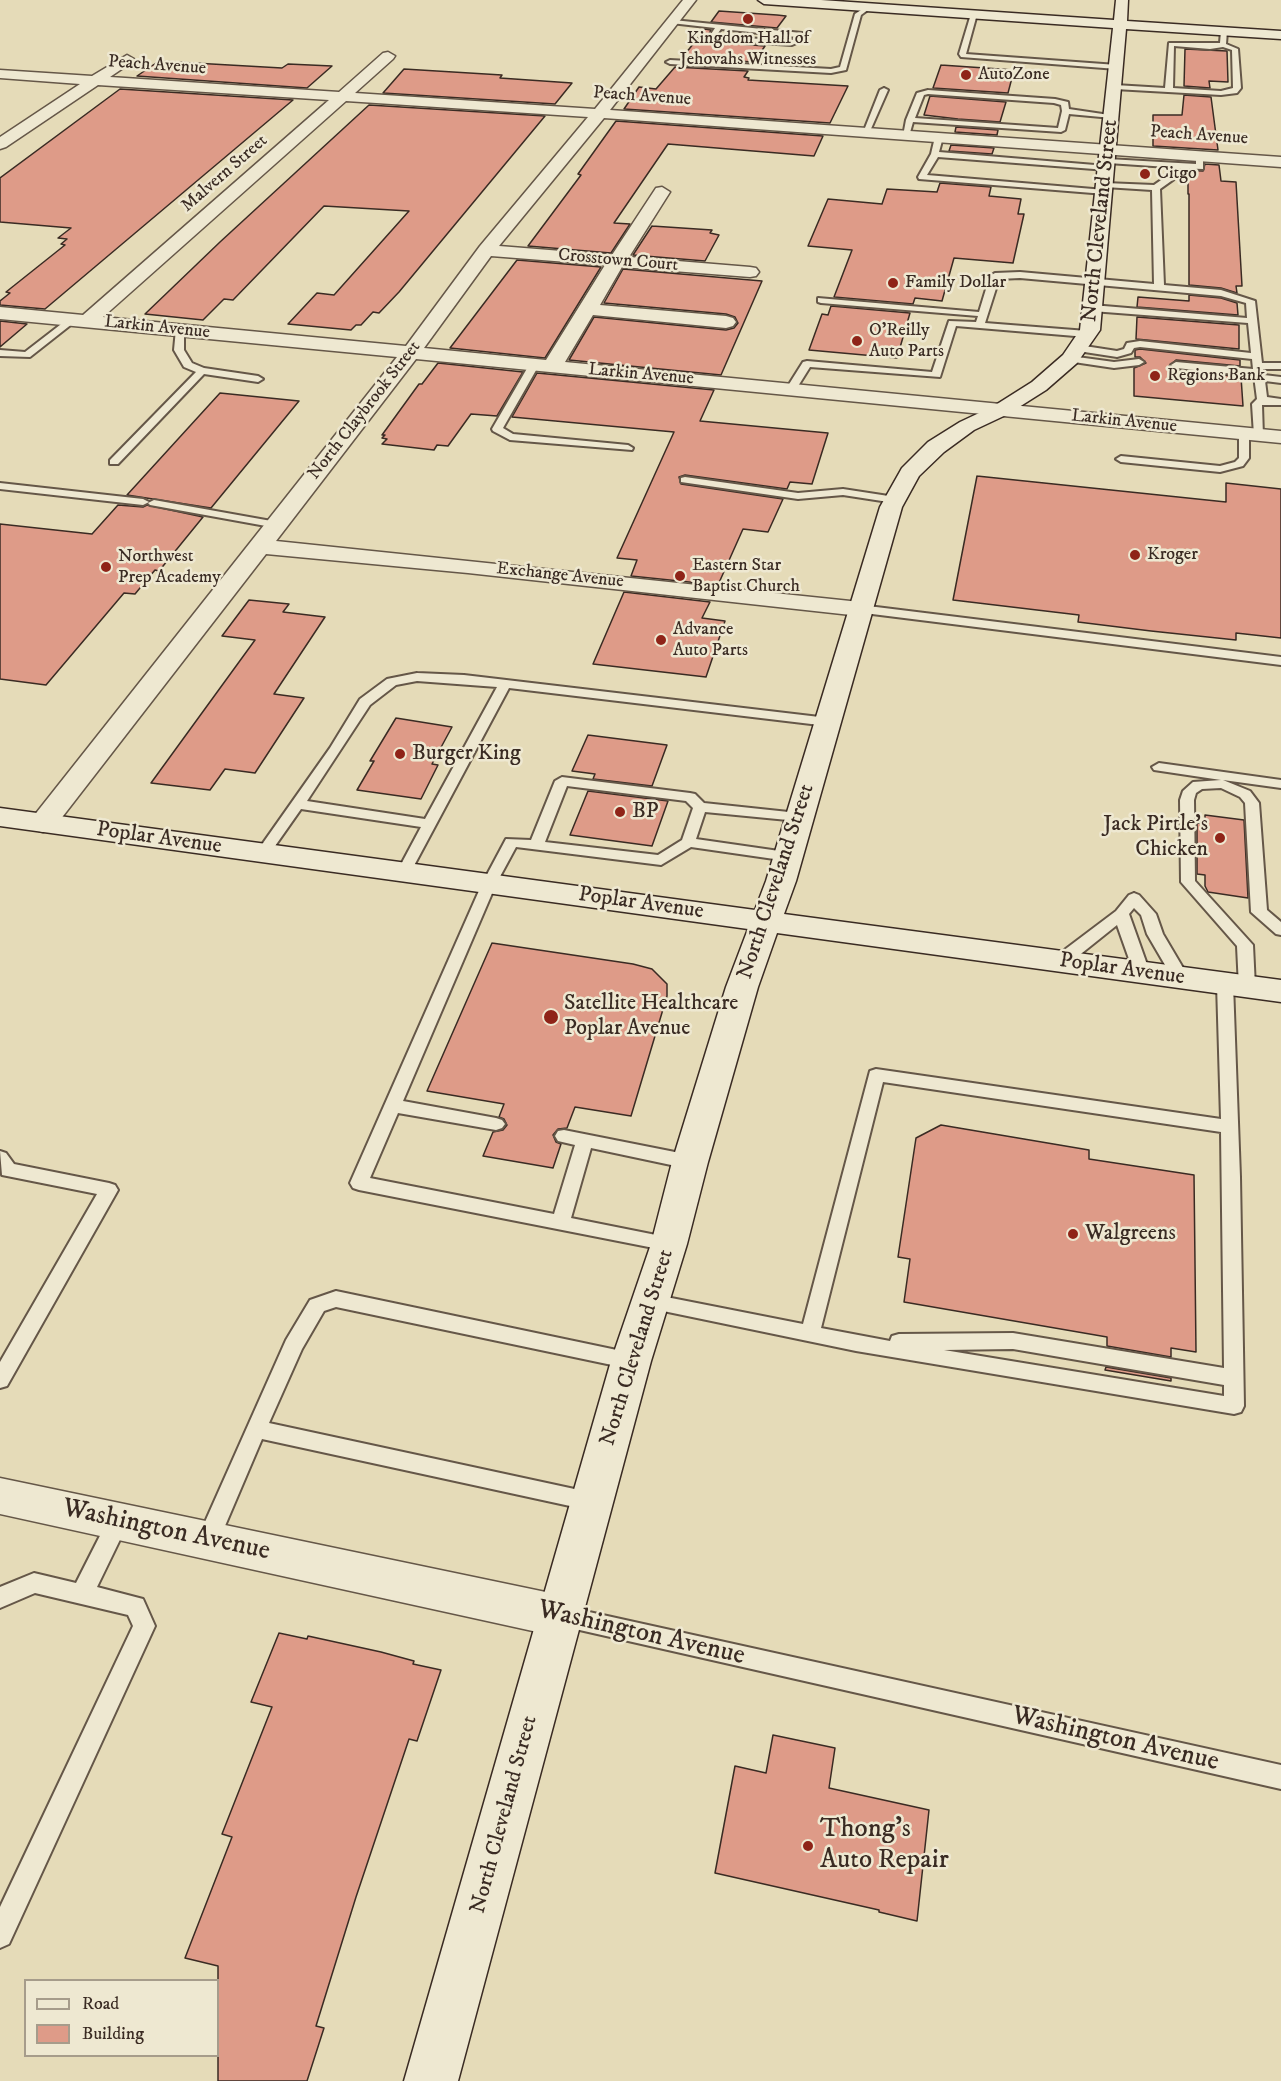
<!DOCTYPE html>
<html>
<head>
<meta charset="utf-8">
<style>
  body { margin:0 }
  #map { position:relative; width:1281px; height:2081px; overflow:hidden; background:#e5dbb8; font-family:"IM FELL DW Pica",serif }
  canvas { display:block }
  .legend { position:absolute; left:24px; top:1979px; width:195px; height:78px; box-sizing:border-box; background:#eee8d1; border:2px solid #a69c8b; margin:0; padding:8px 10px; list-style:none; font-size:18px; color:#3a2b23 }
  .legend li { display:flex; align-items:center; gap:12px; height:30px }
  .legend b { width:30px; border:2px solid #a69c8b }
</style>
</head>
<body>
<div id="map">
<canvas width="1281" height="2081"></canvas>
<ul class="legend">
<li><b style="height:8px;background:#eee8d1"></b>Road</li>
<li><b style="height:16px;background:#de9b88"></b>Building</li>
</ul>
</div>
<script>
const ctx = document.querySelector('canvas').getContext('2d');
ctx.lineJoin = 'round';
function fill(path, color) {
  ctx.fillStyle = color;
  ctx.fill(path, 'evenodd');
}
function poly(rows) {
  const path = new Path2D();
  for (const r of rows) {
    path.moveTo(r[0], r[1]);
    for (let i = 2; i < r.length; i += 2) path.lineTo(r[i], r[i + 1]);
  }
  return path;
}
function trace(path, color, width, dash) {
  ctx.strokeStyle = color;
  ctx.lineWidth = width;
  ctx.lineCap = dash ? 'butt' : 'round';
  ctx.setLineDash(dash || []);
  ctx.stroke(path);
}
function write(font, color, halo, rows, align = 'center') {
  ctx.font = font + ' "IM FELL DW Pica",serif';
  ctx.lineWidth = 5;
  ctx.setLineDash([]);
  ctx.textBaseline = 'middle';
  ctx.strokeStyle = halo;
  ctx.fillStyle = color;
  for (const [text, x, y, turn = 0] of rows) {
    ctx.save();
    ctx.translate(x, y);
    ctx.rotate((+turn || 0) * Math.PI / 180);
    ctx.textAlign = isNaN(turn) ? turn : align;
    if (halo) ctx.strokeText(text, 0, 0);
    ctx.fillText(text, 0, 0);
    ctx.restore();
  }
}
const building = poly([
  [719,11,777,15,786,16,777,28,711,22,719,11],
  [705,29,711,30,707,38,714,42,765,46,754,62,682,58,705,29],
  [1185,49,1227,51,1228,82,1209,81,1210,88,1184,86,1185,49],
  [159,61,282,68,288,64,332,66,307,88,137,76,159,61],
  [941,65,1014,70,1008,93,933,88,941,65],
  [675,67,748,71,744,77,749,78,748,80,848,86,830,123,624,109,639,87,656,89,675,67],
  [404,69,502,75,500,78,572,83,555,104,383,93,404,69],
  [120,89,293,100,45,309,0,305,0,301,10,293,6,292,65,245,61,244,67,239,58,238,71,228,0,222,0,178,120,89],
  [1184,95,1211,97,1218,150,1153,146,1153,115,1182,115,1184,95],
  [930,96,1006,102,1000,122,958,119,924,115,930,96],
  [369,105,545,116,399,292,379,313,373,312,361,325,356,325,351,330,288,324,317,293,334,295,409,211,324,206,233,300,224,299,203,320,145,314,220,242,369,105],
  [616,121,823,136,814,156,668,144,614,223,630,224,611,253,528,246,581,175,578,174,616,121],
  [956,127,998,130,997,135,955,132,956,127],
  [951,145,994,148,992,154,949,151,951,145],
  [1205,164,1219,165,1221,181,1236,182,1242,286,1236,286,1237,293,1221,288,1189,285,1189,194,1188,194,1188,180,1176,179,1178,170,1203,171,1205,164],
  [940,183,991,187,989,196,1021,199,1018,214,1024,214,1013,263,954,258,942,301,915,298,913,304,834,297,852,250,808,246,828,199,882,204,887,189,937,192,940,183],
  [652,226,712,230,710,233,719,235,705,261,633,255,652,226],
  [517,260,601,267,545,358,450,348,517,260],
  [623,269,762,281,721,375,569,360,594,317,726,330,734,328,738,323,735,317,726,314,604,303,623,269],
  [1189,295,1221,298,1237,303,1238,315,1137,307,1138,297,1189,301,1189,295],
  [831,306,910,313,897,358,809,350,822,314,828,315,831,306],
  [1137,317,1239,325,1239,349,1136,339,1137,317],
  [0,321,27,324,0,347,0,321],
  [1140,349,1240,360,1240,366,1176,360,1169,366,1176,370,1241,377,1243,406,1134,396,1134,368,1146,363,1140,357,1135,357,1135,350,1140,349],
  [438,363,523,372,497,416,471,414,448,446,437,445,434,450,382,444,387,439,382,438,385,435,382,435,419,384,422,384,438,363],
  [537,373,714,390,700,421,828,433,812,484,790,482,787,489,685,475,679,477,681,484,783,499,768,532,743,529,718,585,631,576,637,560,617,558,674,432,512,417,537,373],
  [220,393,299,401,211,508,127,495,220,393],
  [977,476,1226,502,1226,483,1281,489,1281,638,1236,633,1236,640,1151,631,1078,622,1079,615,953,600,977,476],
  [118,505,143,507,147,505,203,517,159,571,155,570,135,594,124,593,46,685,0,679,0,524,92,534,118,505],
  [624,592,710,602,702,618,725,621,706,677,593,664,624,592],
  [249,600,289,604,283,612,325,617,274,694,304,698,255,773,225,769,210,790,151,783,255,640,222,636,249,600],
  [396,718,452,727,432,764,438,765,421,799,357,790,374,761,370,761,396,718],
  [588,735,667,745,652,786,593,779,595,774,572,771,588,735],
  [588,791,668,801,652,846,570,835,588,791],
  [1205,815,1244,820,1248,898,1208,892,1205,886,1205,875,1197,874,1197,823,1205,824,1205,815],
  [492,943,633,964,652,969,667,984,667,996,631,1116,575,1107,567,1128,558,1129,553,1135,556,1142,561,1144,553,1168,483,1156,493,1132,503,1130,507,1125,504,1119,499,1117,504,1104,427,1091,492,943],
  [941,1125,1089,1150,1089,1159,1194,1175,1196,1352,1171,1348,1171,1357,1107,1346,1107,1337,904,1302,910,1259,898,1257,916,1138,941,1125],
  [1106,1367,1171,1378,1171,1381,1105,1370,1106,1367],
  [279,1633,307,1639,308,1636,381,1652,414,1661,413,1664,441,1670,417,1741,409,1739,356,1897,316,2026,324,2028,307,2081,218,2081,218,1966,185,1958,232,1837,222,1834,272,1707,251,1702,279,1633],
  [773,1735,835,1748,829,1788,929,1810,917,1921,879,1912,879,1910,715,1873,735,1766,766,1773,773,1735]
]);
fill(building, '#de9b88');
trace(building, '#3a2b23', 1.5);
const lane = poly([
  [867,6,872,7,861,15,846,70,831,73,670,64,666,62,670,60,831,69,840,67,855,14,867,6],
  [974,12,977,14,966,54,1117,65,1121,67,1117,69,961,57,959,54,971,14,974,12],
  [673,20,802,33,805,35,799,42,792,45,715,40,709,37,715,28,671,23,673,20],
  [721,29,797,37,791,41,716,36,721,29],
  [1224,29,1227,31,1226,44,1238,49,1241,88,1237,93,1221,95,1115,89,1111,87,1115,85,1165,88,1169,43,1220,43,1221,31,1224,29],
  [1174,46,1210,49,1223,47,1232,50,1233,88,1221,91,1173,88,1174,46],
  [884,88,888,90,870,131,863,133,880,90,884,88],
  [928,90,1055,99,1068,102,1069,109,1116,116,1112,118,1069,114,1065,130,1061,132,913,122,909,136,903,136,906,120,917,93,928,90],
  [928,94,1054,103,1061,105,1062,111,1058,128,915,118,924,95,928,94],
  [939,135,943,137,939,152,1107,166,1111,168,1107,170,938,157,927,175,1105,190,1109,192,1105,194,919,179,918,177,931,154,935,137,939,135],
  [1196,154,1203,156,1203,169,1176,168,1174,179,1160,189,1164,285,1221,290,1255,301,1262,363,1281,363,1281,369,1263,369,1264,375,1281,377,1281,383,1265,381,1267,397,1281,399,1281,405,1262,405,1263,437,1255,437,1254,435,1252,404,1257,399,1254,376,1176,368,1171,365,1176,362,1253,369,1252,359,1140,347,1134,348,1131,353,1117,357,1078,351,1073,348,1078,345,1117,351,1124,349,1127,343,1140,341,1251,353,1248,323,1092,311,1087,308,1092,305,1247,318,1246,303,1221,296,1020,278,999,279,985,323,1087,331,1092,334,1087,337,956,326,940,377,810,367,795,391,786,389,803,362,807,361,932,372,949,321,976,322,978,316,821,303,818,302,818,298,979,312,990,276,995,273,1020,272,1154,284,1152,190,1105,187,1101,185,1105,183,1154,185,1167,176,1168,167,1108,163,1104,161,1108,159,1196,164,1196,154],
  [69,318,77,320,30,357,0,356,0,350,25,352,69,318],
  [176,329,184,331,184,350,192,363,204,368,258,376,263,379,258,382,204,374,118,464,110,464,110,460,196,372,184,367,174,350,176,329],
  [1070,356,1114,362,1139,359,1144,362,1139,365,1114,368,1067,361,1067,357,1070,356],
  [534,362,539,365,503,428,513,434,628,445,633,448,632,450,510,440,493,431,492,429,529,365,534,362],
  [1244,430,1249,433,1249,458,1243,466,1220,472,1121,462,1116,459,1121,456,1220,466,1235,462,1239,458,1239,433,1244,430],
  [685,477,798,493,843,489,895,497,901,500,895,503,843,495,798,499,681,482,681,478,685,477],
  [0,483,143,499,149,502,143,505,0,489,0,483],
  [154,500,277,522,283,525,277,528,150,505,148,503,154,500],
  [860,605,1281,657,1281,665,856,612,854,609,860,605],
  [417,673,464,675,828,718,835,722,828,726,509,688,409,875,399,875,397,872,421,827,301,809,268,856,258,856,256,853,330,748,360,699,387,679,417,673],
  [417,681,497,687,425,819,307,801,370,705,396,685,417,681],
  [1159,763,1281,780,1281,788,1223,780,1250,791,1259,803,1267,910,1281,922,1281,935,1276,934,1251,912,1245,803,1240,797,1221,788,1202,789,1196,793,1194,800,1195,881,1253,945,1255,987,1253,991,1247,992,1241,991,1239,987,1237,946,1181,882,1180,800,1183,791,1193,782,1221,780,1154,770,1152,767,1159,763],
  [562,777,690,793,695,794,704,803,798,813,805,817,798,821,705,812,696,839,793,853,795,856,788,861,691,847,661,865,516,847,496,884,403,1101,496,1118,502,1120,505,1124,502,1128,496,1130,398,1113,370,1178,554,1214,575,1145,558,1141,555,1136,558,1131,564,1130,690,1155,696,1157,699,1162,696,1167,690,1169,591,1148,571,1218,676,1239,678,1244,676,1249,669,1251,359,1190,353,1188,350,1183,482,884,506,839,531,840,555,781,562,777],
  [567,786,686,801,693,808,682,840,658,855,545,842,567,786],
  [1134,893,1139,895,1156,914,1163,934,1189,978,1187,982,1175,982,1147,934,1141,915,1134,908,1129,914,1150,973,1148,977,1136,977,1134,973,1117,925,1067,965,1055,965,1053,961,1055,957,1116,911,1129,895,1134,893],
  [1225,979,1231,980,1233,984,1240,1177,1244,1406,1241,1412,1234,1414,856,1351,644,1307,641,1302,644,1297,651,1294,803,1324,870,1071,876,1069,1221,1119,1217,984,1219,980,1225,979],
  [883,1082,1221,1132,1224,1368,1013,1333,899,1334,892,1336,890,1341,821,1328,883,1082],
  [1013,1349,1224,1385,1224,1396,944,1350,1013,1349],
  [0,1151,6,1153,14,1164,109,1183,115,1185,118,1190,7,1386,0,1388,0,1362,97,1194,2,1175,0,1151],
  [336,1291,631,1353,638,1355,641,1361,638,1367,631,1369,336,1307,324,1311,302,1349,269,1423,593,1493,600,1495,603,1502,600,1509,593,1511,262,1439,216,1547,208,1550,200,1547,197,1540,286,1340,310,1300,336,1291],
  [118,1512,125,1514,129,1521,97,1587,143,1599,155,1626,9,1944,0,1948,0,1907,133,1626,128,1615,35,1593,0,1608,0,1587,34,1573,76,1583,111,1514,118,1512],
  [562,1606,1281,1765,1281,1789,562,1626,554,1623,551,1616,554,1609,562,1606]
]);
const street = poly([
  [683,0,696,0,610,110,1281,157,1281,167,604,118,499,246,612,255,656,188,662,187,670,192,629,257,750,267,756,268,759,272,756,276,750,277,622,267,600,305,726,316,733,318,736,322,733,326,726,328,593,315,565,362,1281,431,1281,443,416,359,276,541,860,602,869,604,872,609,869,614,860,616,468,573,266,554,53,829,43,832,33,829,29,823,33,817,397,357,0,319,0,307,83,315,329,100,98,85,6,147,0,149,0,137,80,84,0,78,0,70,92,76,127,55,134,59,132,62,110,77,339,92,383,53,388,52,395,56,393,59,355,93,595,109,683,0],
  [346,101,588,117,480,246,406,346,103,317,346,101],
  [491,256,605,265,546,360,424,348,491,256],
  [0,1478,560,1595,576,1601,582,1616,576,1631,560,1637,0,1514,0,1478]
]);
const secondary = poly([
  [758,0,821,0,1114,20,1116,0,1128,0,1127,21,1281,31,1281,39,1126,29,1100,330,1077,363,1046,390,1008,414,974,430,944,452,919,476,902,507,796,881,784,914,1281,980,1281,1002,777,933,758,987,708,1162,687,1244,651,1361,458,2081,404,2081,611,1361,651,1244,672,1162,726,987,748,929,0,826,0,808,755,910,766,881,880,507,902,468,928,442,960,422,994,406,1032,382,1063,355,1080,330,1113,28,764,4,758,0]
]);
trace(lane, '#655748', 4);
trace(street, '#655748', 3);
trace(secondary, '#3a2b23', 3);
fill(lane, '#eee8d1');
fill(street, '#eee8d1');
fill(secondary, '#eee8d1');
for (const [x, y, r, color] of [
  [748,19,6,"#8f2418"],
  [966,75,6,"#8f2418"],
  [1145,174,6,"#8f2418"],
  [893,283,6,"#8f2418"],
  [857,341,6,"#8f2418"],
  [1155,376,6,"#8f2418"],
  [1135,555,6,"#8f2418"],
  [106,567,6,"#8f2418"],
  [680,576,6,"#8f2418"],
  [661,640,6,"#8f2418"],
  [400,754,6,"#8f2418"],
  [620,812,6,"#8f2418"],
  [1220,838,6,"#8f2418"],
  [551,1017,8,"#8f2418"],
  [1073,1234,6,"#8f2418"],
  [808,1846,6,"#8f2418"]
]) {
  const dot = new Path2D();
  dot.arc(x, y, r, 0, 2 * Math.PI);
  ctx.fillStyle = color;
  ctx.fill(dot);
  trace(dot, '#eee8d1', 2);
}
write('18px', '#3a2b23', '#eee8d1', [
  ["Kingdom Hall of",748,39,"center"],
  ["Jehovahs Witnesses",748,60,"center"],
  ["AutoZone",978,75],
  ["Citgo",1157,174],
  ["Family Dollar",905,283],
  ["O'Reilly",869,331],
  ["Auto Parts",869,352],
  ["Regions Bank",1167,376],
  ["Kroger",1147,555],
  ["Northwest",118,557],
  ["Prep Academy",118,578],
  ["Eastern Star",692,566],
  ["Baptist Church",692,587],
  ["Advance",673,630],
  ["Auto Parts",673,651]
], 'left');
write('18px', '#3a2b23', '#eee8d1', [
  ["Peach Avenue",157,66,4],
  ["Peach Avenue",642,97,4],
  ["Peach Avenue",1199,136,4],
  ["Malvern Street",225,174,-41],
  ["Crosstown Court",618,261,5],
  ["Larkin Avenue",157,328,6],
  ["Larkin Avenue",641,375,5],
  ["North Claybrook Street",365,411,-52],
  ["Larkin Avenue",1124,422,6],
  ["Exchange Avenue",560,576,6]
]);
write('22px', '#3a2b23', '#eee8d1', [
  ["North Cleveland Street",1101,221,-84],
  ["Poplar Avenue",159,839,8],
  ["North Cleveland Street",777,882,-72],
  ["Poplar Avenue",641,904,8],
  ["Poplar Avenue",1122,970,8],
  ["North Cleveland Street",638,1348,-73],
  ["North Cleveland Street",505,1815,-75]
]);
write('22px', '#3a2b23', '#eee8d1', [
  ["Burger King",412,754],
  ["BP",632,812],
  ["Jack Pirtle's",1208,825,"right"],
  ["Chicken",1208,850,"right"],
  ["Satellite Healthcare",564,1004],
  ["Poplar Avenue",564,1029],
  ["Walgreens",1085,1234]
], 'left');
write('27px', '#3a2b23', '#eee8d1', [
  ["Washington Avenue",166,1531,12],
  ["Washington Avenue",641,1634,13],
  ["Washington Avenue",1115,1740,13]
]);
write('27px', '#3a2b23', '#eee8d1', [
  ["Thong's",820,1830],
  ["Auto Repair",820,1861]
], 'left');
</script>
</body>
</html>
